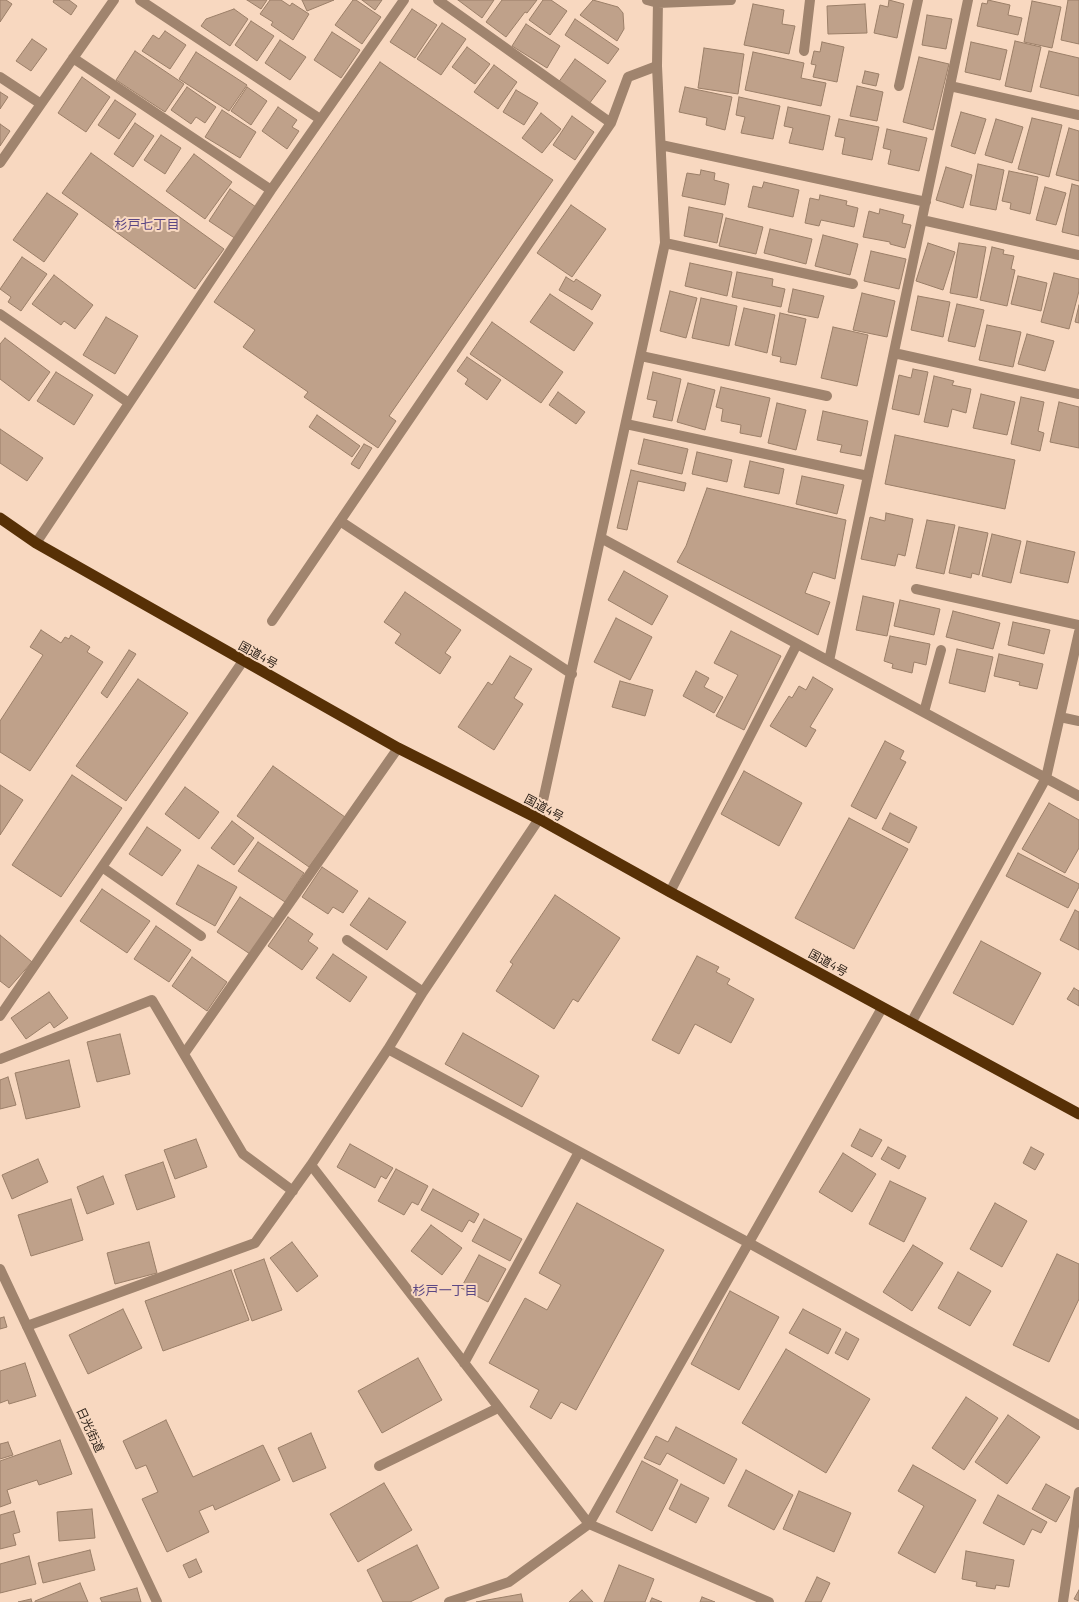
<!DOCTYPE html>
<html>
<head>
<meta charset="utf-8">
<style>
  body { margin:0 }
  canvas { display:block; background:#f8d8c0 }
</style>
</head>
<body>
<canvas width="1079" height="1602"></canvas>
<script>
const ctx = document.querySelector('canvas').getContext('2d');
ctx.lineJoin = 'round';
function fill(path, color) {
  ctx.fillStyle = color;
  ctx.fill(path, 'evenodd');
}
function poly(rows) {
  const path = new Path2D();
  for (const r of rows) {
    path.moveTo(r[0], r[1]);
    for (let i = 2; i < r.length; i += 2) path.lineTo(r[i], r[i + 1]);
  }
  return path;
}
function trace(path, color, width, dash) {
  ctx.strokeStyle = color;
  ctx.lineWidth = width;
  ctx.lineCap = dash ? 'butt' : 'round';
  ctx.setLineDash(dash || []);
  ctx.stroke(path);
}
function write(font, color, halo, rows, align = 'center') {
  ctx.font = font + ' Barlow,"Noto Sans JP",sans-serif';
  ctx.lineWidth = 4;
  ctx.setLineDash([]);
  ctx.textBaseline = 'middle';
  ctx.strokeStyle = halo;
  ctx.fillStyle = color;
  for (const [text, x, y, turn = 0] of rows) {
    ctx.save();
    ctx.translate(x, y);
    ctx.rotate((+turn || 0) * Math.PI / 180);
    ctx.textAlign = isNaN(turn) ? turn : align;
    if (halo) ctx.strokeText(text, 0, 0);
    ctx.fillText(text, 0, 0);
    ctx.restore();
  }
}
const building = poly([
  [0,0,6,0,12,4,0,22,0,0],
  [54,0,69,0,77,6,71,15,53,2,54,0],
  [247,0,267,0,261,9,247,0],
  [270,0,281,0,290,6,292,3,309,14,293,40,271,25,273,22,260,14,270,0],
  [302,0,334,0,307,11,302,0],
  [353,0,356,0,381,17,362,44,335,25,353,0],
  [362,0,382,0,375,10,362,0],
  [458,0,494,0,482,18,458,0],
  [502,0,537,0,527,13,525,12,506,37,486,22,502,0],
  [543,0,551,0,567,11,550,35,529,20,543,0],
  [593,0,618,7,623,13,624,29,617,41,580,15,593,0],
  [889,0,904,4,897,38,874,33,880,5,888,7,889,0],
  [988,0,1010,5,1008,15,1022,18,1018,35,977,26,982,3,987,4,988,0],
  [1068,0,1079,0,1079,44,1061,40,1068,0],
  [1032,1,1061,7,1052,48,1024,42,1032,1],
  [753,4,784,10,782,24,795,26,789,54,744,45,753,4],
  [865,4,867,33,828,34,827,6,865,4],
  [234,9,248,19,230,46,201,26,206,19,234,9],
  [412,9,437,25,415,58,390,42,412,9],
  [927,15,952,19,946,49,922,45,927,15],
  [575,19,619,49,608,64,565,35,575,19],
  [251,21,274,36,257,61,235,45,251,21],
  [442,23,466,39,441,75,417,59,442,23],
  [526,24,560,46,547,68,512,46,526,24],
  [165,31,186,45,170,69,142,51,153,35,159,39,165,31],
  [332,32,360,50,341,78,314,60,332,32],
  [32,39,47,49,31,71,16,61,32,39],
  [280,40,306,57,290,80,265,63,280,40],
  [1015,41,1041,47,1031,92,1005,86,1015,41],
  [822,42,844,47,837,82,813,77,816,65,811,64,814,51,820,52,822,42],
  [971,42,1007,50,1000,80,965,72,971,42],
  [467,47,490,64,475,84,452,67,467,47],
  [704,48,744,54,738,94,698,88,704,48],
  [135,51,184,84,165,112,116,80,135,51],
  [1049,51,1079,58,1079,96,1040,87,1049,51],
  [196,52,247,85,229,111,179,79,196,52],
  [753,52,804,63,801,78,826,83,821,106,745,90,753,52],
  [919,57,949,64,933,130,903,122,919,57],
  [575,59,606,81,589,104,558,83,575,59],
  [380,62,553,180,389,416,396,421,378,448,304,397,308,392,243,347,255,330,214,302,380,62],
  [494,65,517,82,498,109,474,92,494,65],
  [865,71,879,74,876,86,862,83,865,71],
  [82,77,110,97,86,132,58,113,82,77],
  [857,86,883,92,877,121,850,116,857,86],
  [187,87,216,107,205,123,196,117,191,124,171,110,187,87],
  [247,87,267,101,251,125,231,111,247,87],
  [685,87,732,97,725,130,706,125,707,118,679,112,685,87],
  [516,90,538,103,524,125,503,112,516,90],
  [0,92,8,97,0,109,0,92],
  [739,97,780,106,773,139,741,133,745,117,736,115,739,97],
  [115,100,136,114,119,139,98,125,115,100],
  [278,107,297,120,292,127,299,131,287,149,262,131,278,107],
  [788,107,830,116,823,150,789,143,793,128,784,126,788,107],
  [222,110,256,132,240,158,205,137,222,110],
  [961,112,986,119,975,154,951,146,961,112],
  [541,113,561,129,542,153,522,138,541,113],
  [572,116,594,132,575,160,553,145,572,116],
  [1032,118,1062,125,1049,177,1018,169,1032,118],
  [839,119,879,127,872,160,842,154,845,138,835,136,839,119],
  [996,119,1023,127,1012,163,985,155,996,119],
  [135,123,154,136,133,167,114,154,135,123],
  [0,124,10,131,0,146,0,124],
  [1069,128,1079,131,1079,181,1056,175,1069,128],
  [887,129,927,138,919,171,888,164,891,150,883,148,887,129],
  [161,135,181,148,165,174,144,160,161,135],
  [91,153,224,249,195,289,62,193,91,153],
  [194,154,232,182,205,219,166,191,194,154],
  [978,164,1004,170,996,210,970,205,978,164],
  [946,167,972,175,963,208,936,200,946,167],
  [701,170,715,173,714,180,729,184,725,205,682,196,687,173,700,175,701,170],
  [1009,171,1038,177,1030,214,1010,209,1011,203,1002,201,1009,171],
  [764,182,799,190,793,217,748,207,753,186,762,188,764,182],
  [1072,184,1079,186,1079,236,1062,232,1072,184],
  [1045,187,1066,193,1056,225,1036,220,1045,187],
  [230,189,256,207,236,239,209,221,230,189],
  [47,193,78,214,44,262,13,240,47,193],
  [820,195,847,201,846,205,858,208,854,227,821,220,819,226,805,223,810,198,819,200,820,195],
  [571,205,606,229,572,277,537,253,571,205],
  [689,207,723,214,717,243,684,236,689,207],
  [880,209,904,215,902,223,911,225,905,248,890,244,890,242,863,237,869,211,879,214,880,209],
  [726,218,763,227,756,254,719,246,726,218],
  [770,229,812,239,806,264,764,253,770,229],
  [823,235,858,244,850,275,815,266,823,235],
  [928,243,955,252,943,290,916,281,928,243],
  [959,243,986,247,977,298,950,293,959,243],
  [992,247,1004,250,1003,254,1014,256,1011,269,1015,270,1007,306,980,300,992,247],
  [871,251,906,259,899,289,864,281,871,251],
  [22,257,47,274,21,311,8,302,11,297,0,289,22,257],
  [690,263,732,272,727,296,685,286,690,263],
  [737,272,773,279,772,286,785,289,781,307,732,297,737,272],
  [1054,273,1079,279,1079,291,1069,329,1041,322,1054,273],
  [54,275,93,305,75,329,64,321,61,325,32,304,54,275],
  [1018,276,1047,283,1041,311,1011,304,1018,276],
  [566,277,574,282,576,279,601,295,592,310,559,290,566,277],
  [793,289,824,296,818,318,788,312,793,289],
  [670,291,697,298,686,338,660,331,670,291],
  [862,293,895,301,887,337,853,330,862,293],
  [550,294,593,323,574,351,530,322,550,294],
  [918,296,950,302,943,337,911,330,918,296],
  [701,298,737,306,729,346,692,338,701,298],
  [957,304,984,310,975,347,948,341,957,304],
  [1079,305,1079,323,1075,322,1079,305],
  [744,308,775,315,767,353,735,345,744,308],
  [780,313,806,319,796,365,780,362,781,357,772,355,780,313],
  [106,317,138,336,115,374,83,355,106,317],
  [492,322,563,372,541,403,470,354,492,322],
  [987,325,1021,332,1013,367,979,360,987,325],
  [833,327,868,335,857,386,821,378,833,327],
  [1027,334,1054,341,1045,371,1018,364,1027,334],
  [5,338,50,372,29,401,0,379,0,344,5,338],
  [467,357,501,380,487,400,465,384,468,379,457,371,467,357],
  [913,369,928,372,919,415,892,409,899,375,911,378,913,369],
  [56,372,93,395,74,425,37,401,56,372],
  [653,372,681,379,672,421,653,417,657,401,647,399,653,372],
  [934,376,954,381,952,385,971,389,966,413,952,409,948,427,924,422,934,376],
  [688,383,715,390,705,430,677,422,688,383],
  [721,387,770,398,761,437,740,433,741,425,721,421,723,409,716,407,721,387],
  [558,392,585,412,576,424,549,405,558,392],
  [981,394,1015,402,1007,435,973,428,981,394],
  [1021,397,1044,402,1038,431,1044,433,1040,451,1011,444,1021,397],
  [1059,402,1079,407,1079,448,1050,442,1059,402],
  [777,403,806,410,796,450,768,443,777,403],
  [823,411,868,421,861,456,840,452,842,445,817,440,823,411],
  [317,415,360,446,352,457,309,427,317,415],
  [0,429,43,458,27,481,0,463,0,429],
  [895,435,1015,460,1005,509,885,484,895,435],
  [644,439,688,449,682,474,638,464,644,439],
  [364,444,372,448,359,469,351,464,364,444],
  [697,452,732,460,727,482,692,474,697,452],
  [750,461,784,469,779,494,744,487,750,461],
  [631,470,686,483,684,491,638,481,627,530,617,528,631,470],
  [802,476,844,485,837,514,796,504,802,476],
  [707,488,846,520,835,579,813,572,805,593,830,602,818,635,677,562,686,546,707,488],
  [886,513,913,519,905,556,898,554,895,566,861,559,870,517,885,521,886,513],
  [927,520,955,525,944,574,916,568,927,520],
  [959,527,988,533,979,575,972,573,971,578,949,573,959,527],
  [992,534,1021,541,1011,583,982,576,992,534],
  [1027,541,1075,552,1068,583,1020,573,1027,541],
  [624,571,668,596,652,625,608,600,624,571],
  [405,592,461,630,445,653,451,657,440,674,395,643,401,634,384,622,405,592],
  [863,596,894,603,887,636,856,630,863,596],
  [900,600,940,609,934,635,894,626,900,600],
  [953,611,1000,623,993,649,946,637,953,611],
  [616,618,652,637,630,680,594,662,616,618],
  [1013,622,1050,630,1044,654,1008,645,1013,622],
  [41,630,61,643,65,637,69,639,71,635,90,647,87,652,103,662,30,771,0,752,0,721,43,655,30,647,41,630],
  [731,631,781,656,744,730,716,716,738,675,714,663,731,631],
  [890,636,930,644,926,665,914,662,912,673,892,668,893,664,884,661,890,636],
  [957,649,993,657,985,692,949,683,957,649],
  [129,650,136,654,107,698,101,693,129,650],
  [999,654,1043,664,1037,689,1019,685,1020,682,994,676,999,654],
  [510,656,532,669,514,698,523,704,494,750,458,727,488,682,492,685,510,656],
  [696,671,709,678,704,687,723,697,714,713,683,696,696,671],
  [813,677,833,689,810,727,816,730,806,747,770,726,789,696,792,698,799,686,806,690,813,677],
  [138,679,188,713,126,801,76,766,138,679],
  [620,681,653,690,645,716,612,707,620,681],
  [885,741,904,751,900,759,906,762,876,819,851,806,885,741],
  [273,766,345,817,309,867,237,816,273,766],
  [744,771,802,803,779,846,721,814,744,771],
  [72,775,122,808,61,897,12,865,72,775],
  [0,785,23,800,0,835,0,785],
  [185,787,219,812,199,839,165,814,185,787],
  [1049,803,1079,820,1079,848,1065,873,1022,849,1049,803],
  [890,813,917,827,909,843,882,829,890,813],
  [849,818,908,849,854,949,795,918,849,818],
  [232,821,254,838,234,865,211,848,232,821],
  [147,827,181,850,162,876,129,854,147,827],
  [258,842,304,873,285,902,238,871,258,842],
  [1018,853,1079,884,1079,887,1068,908,1006,876,1018,853],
  [198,865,237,887,215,926,176,904,198,865],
  [322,867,358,891,343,913,333,907,328,914,302,897,322,867],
  [102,889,150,921,127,953,80,921,102,889],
  [555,895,620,938,578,1002,573,999,554,1029,496,991,513,964,510,962,555,895],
  [240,897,274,919,250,954,217,932,240,897],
  [369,898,406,922,387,950,350,925,369,898],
  [1075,910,1079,912,1079,950,1060,940,1075,910],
  [288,917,313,934,308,941,318,948,302,970,268,946,288,917],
  [156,926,191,950,169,982,134,959,156,926],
  [0,935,32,962,9,988,0,981,0,935],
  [981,941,1041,973,1013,1025,953,993,981,941],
  [333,954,367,977,350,1002,316,978,333,954],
  [697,956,719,967,716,972,730,979,727,984,754,999,731,1043,695,1024,679,1054,652,1040,697,956],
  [192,957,227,982,207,1011,172,986,192,957],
  [1074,988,1079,991,1079,1006,1067,999,1074,988],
  [49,992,68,1018,54,1028,50,1022,26,1039,11,1018,49,992],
  [463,1033,539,1076,522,1107,445,1064,463,1033],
  [120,1034,130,1074,97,1082,87,1042,120,1034],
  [69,1060,80,1107,26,1119,15,1073,69,1060],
  [8,1077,16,1105,0,1109,0,1080,8,1077],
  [860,1129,882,1140,872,1157,851,1146,860,1129],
  [196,1139,207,1167,175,1179,164,1150,196,1139],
  [350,1144,393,1168,386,1179,381,1176,375,1188,337,1167,350,1144],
  [888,1147,906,1156,899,1169,881,1159,888,1147],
  [1031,1147,1044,1154,1035,1170,1023,1163,1031,1147],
  [843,1153,876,1174,852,1212,819,1192,843,1153],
  [38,1159,48,1182,12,1199,2,1175,38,1159],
  [163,1162,175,1197,137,1210,125,1175,163,1162],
  [396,1169,428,1186,418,1205,412,1202,404,1215,378,1201,396,1169],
  [103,1176,114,1204,87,1214,77,1187,103,1176],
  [890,1181,926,1198,904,1242,869,1224,890,1181],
  [433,1189,479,1214,474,1223,469,1220,462,1232,421,1210,433,1189],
  [71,1199,83,1240,31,1256,18,1215,71,1199],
  [577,1203,664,1250,576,1410,561,1402,551,1419,530,1407,539,1390,489,1363,525,1298,547,1310,561,1285,539,1273,577,1203],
  [995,1203,1027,1221,1002,1267,970,1249,995,1203],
  [484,1219,522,1239,510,1261,472,1241,484,1219],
  [431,1225,462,1248,442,1275,411,1251,431,1225],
  [149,1242,157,1273,115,1284,107,1253,149,1242],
  [292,1242,318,1276,297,1292,270,1258,292,1242],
  [913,1245,943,1263,912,1311,883,1292,913,1245],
  [1057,1254,1079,1264,1079,1299,1049,1362,1013,1345,1057,1254],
  [479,1255,506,1269,488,1302,461,1288,479,1255],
  [264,1259,282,1310,252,1321,234,1270,264,1259],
  [231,1270,249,1320,163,1351,145,1301,231,1270],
  [958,1272,991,1291,970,1326,938,1308,958,1272],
  [730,1291,779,1317,739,1390,691,1364,730,1291],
  [123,1309,142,1348,88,1374,69,1335,123,1309],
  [803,1309,841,1329,828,1354,789,1333,803,1309],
  [4,1317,7,1327,0,1329,0,1318,4,1317],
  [846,1332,859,1339,848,1360,835,1353,846,1332],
  [786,1349,870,1399,826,1473,742,1423,786,1349],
  [418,1358,442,1400,382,1433,358,1391,418,1358],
  [25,1363,36,1396,9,1404,8,1400,0,1403,0,1371,25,1363],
  [966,1397,998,1418,964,1470,932,1448,966,1397],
  [1008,1415,1040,1437,1007,1484,975,1462,1008,1415],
  [166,1420,193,1477,263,1445,280,1480,215,1510,213,1505,199,1511,209,1532,167,1552,142,1499,158,1492,146,1465,136,1469,123,1441,166,1420],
  [676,1427,737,1459,724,1484,667,1453,660,1465,644,1458,656,1436,668,1442,676,1427],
  [311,1433,326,1468,293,1482,278,1448,311,1433],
  [60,1440,72,1474,39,1485,37,1480,7,1490,11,1503,0,1507,0,1461,60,1440],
  [8,1442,13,1455,0,1459,0,1444,8,1442],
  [642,1461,678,1480,652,1531,616,1512,642,1461],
  [913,1465,976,1500,935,1573,898,1553,924,1506,898,1491,913,1465],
  [746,1470,793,1495,774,1530,728,1506,746,1470],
  [384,1483,412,1530,358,1562,330,1514,384,1483],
  [681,1484,709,1498,696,1523,669,1509,681,1484],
  [1046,1484,1070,1497,1056,1522,1032,1509,1046,1484],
  [799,1491,851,1513,834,1552,783,1529,799,1491],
  [998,1495,1047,1522,1041,1533,1032,1529,1024,1545,983,1523,998,1495],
  [92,1509,95,1538,59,1541,57,1512,92,1509],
  [14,1511,20,1532,13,1534,16,1545,0,1549,0,1515,14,1511],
  [417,1545,439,1588,410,1602,383,1602,367,1570,417,1545],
  [90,1550,95,1570,43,1583,38,1563,90,1550],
  [966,1551,1014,1560,1009,1587,996,1585,995,1589,976,1586,977,1582,962,1579,966,1551],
  [29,1556,36,1584,0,1593,0,1564,29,1556],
  [196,1559,202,1572,189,1578,183,1565,196,1559],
  [619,1565,654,1579,645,1602,604,1602,619,1565],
  [817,1577,830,1583,821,1602,805,1602,817,1577],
  [80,1583,88,1602,35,1602,35,1601,80,1583],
  [137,1588,141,1602,102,1602,100,1598,137,1588],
  [582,1590,593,1602,569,1602,582,1590],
  [1079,1590,1079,1601,1074,1599,1079,1590],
  [521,1594,523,1602,476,1602,521,1594],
  [702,1597,715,1602,700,1602,702,1597],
  [652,1598,662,1602,650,1602,652,1598],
  [31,1599,32,1602,18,1602,31,1599]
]);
fill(building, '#bfa18a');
trace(building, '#9b7f68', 1);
trace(poly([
  [379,1466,498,1408]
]), '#a0846e', 10);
trace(poly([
  [140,0,320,119],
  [438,0,611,123],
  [647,0,658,3,731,0],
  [804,51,810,0],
  [73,58,271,190],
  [0,77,41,104,114,0],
  [899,86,918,0],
  [950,86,1079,115],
  [661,145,926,202],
  [0,163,41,104],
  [922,220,1079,255],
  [665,243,853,284],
  [0,314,129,403],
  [894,353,1079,394],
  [641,356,827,396],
  [626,424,868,476],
  [340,521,572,674],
  [601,538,1079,796],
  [36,543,271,190,404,0],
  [916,589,1079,625],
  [272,621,611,123,628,77,657,66],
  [829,661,968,0],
  [924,712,941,650],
  [1060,717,1079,721],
  [102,867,201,936],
  [670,892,797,644],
  [347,940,423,992],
  [0,1016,243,661],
  [911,1023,1046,778,1079,632],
  [388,1049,749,1243,1079,1425],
  [184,1054,398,748],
  [0,1059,152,1000,243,1154,293,1191],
  [311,1165,589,1524,509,1582,449,1602],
  [27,1326,255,1243,311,1165,388,1049,423,992,539,819,665,243,657,66,658,0],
  [464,1363,579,1152],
  [769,1602,589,1524,882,1008],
  [1063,1602,1079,1492]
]), '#a0846e', 10);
trace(poly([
  [0,1269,157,1602]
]), '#a0846e', 10);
trace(poly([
  [0,518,36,543,398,748,539,819,670,892,1079,1114]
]), '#573006', 11);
write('12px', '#281d14', '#f8d8c0', [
  ["国道4号",258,655,29],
  ["国道4号",544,808,28],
  ["国道4号",828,963,29],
  ["日光街道",90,1430,65]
]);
write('13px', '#5b4784', '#f8d8c0', [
  ["杉戸七丁目",147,225],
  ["杉戸一丁目",445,1291]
]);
</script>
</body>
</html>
